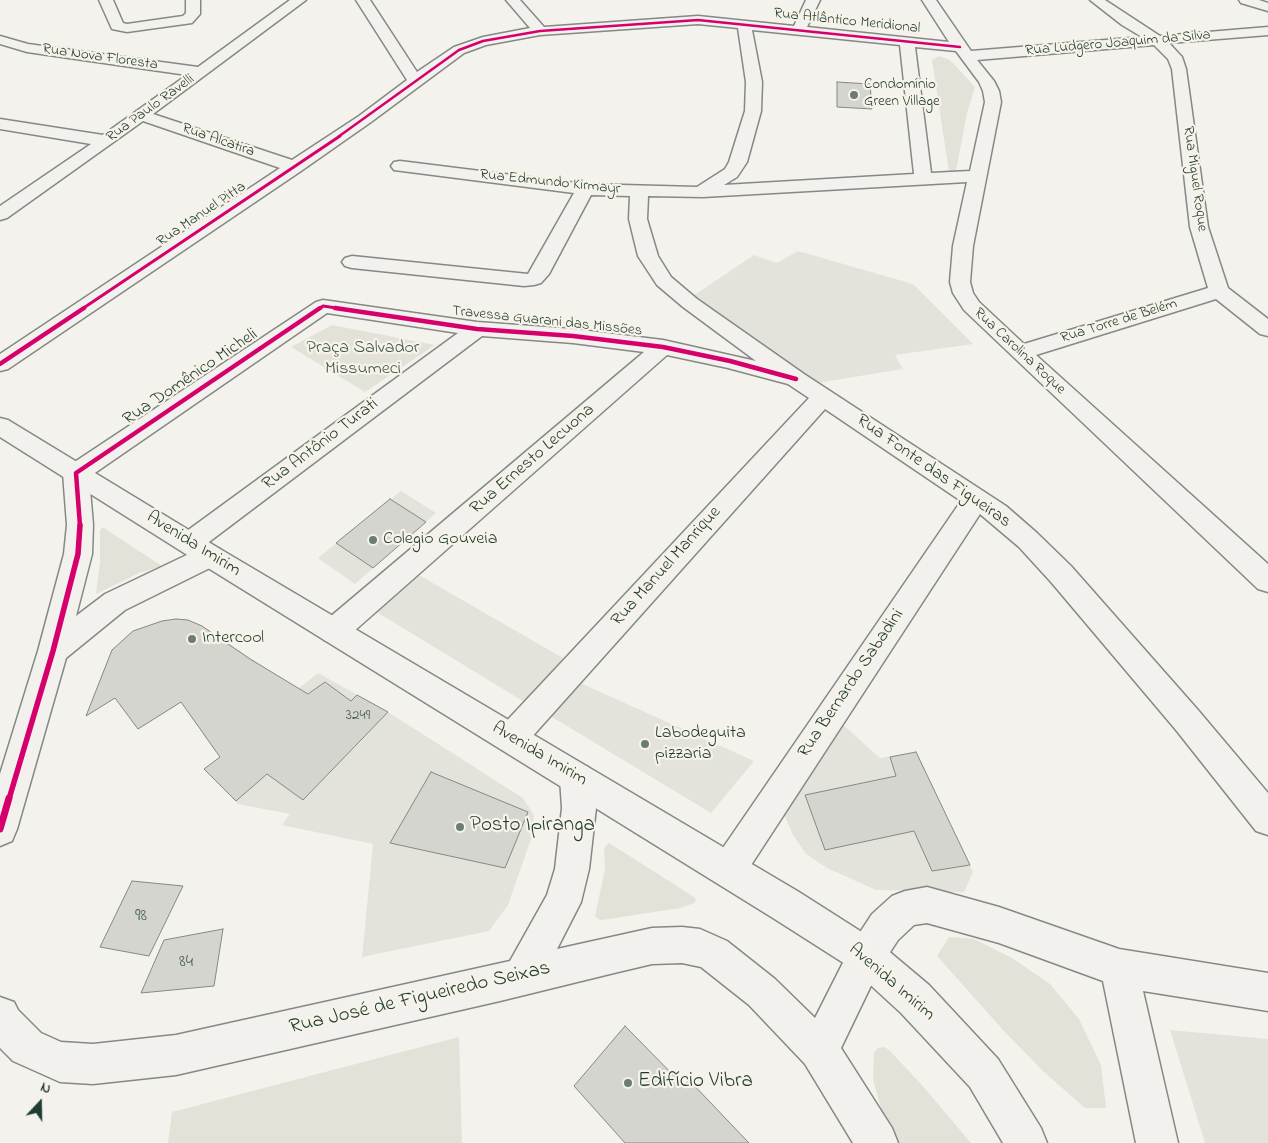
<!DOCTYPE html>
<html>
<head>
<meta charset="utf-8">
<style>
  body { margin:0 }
  #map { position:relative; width:1268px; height:1143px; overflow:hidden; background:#f4f2ec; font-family:"Indie Flower",sans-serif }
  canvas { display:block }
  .north { position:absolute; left:15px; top:1078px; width:50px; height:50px; -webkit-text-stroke:4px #f7f3e8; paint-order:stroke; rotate:21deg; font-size:14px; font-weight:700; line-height:20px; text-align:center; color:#1f3d34 }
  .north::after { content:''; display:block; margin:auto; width:18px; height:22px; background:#1f3d34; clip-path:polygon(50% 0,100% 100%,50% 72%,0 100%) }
</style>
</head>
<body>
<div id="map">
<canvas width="1268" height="1143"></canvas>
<div class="north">N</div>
</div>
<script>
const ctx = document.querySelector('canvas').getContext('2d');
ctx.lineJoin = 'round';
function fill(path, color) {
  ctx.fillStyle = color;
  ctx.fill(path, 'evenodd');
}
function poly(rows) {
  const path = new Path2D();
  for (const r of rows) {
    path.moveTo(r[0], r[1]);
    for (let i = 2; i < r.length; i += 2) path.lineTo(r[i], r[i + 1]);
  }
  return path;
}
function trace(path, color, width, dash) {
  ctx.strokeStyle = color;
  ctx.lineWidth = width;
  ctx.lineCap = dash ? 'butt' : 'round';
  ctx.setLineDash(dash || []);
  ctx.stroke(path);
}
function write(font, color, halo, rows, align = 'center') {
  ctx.font = font + ' "Indie Flower",sans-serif';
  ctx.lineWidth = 4.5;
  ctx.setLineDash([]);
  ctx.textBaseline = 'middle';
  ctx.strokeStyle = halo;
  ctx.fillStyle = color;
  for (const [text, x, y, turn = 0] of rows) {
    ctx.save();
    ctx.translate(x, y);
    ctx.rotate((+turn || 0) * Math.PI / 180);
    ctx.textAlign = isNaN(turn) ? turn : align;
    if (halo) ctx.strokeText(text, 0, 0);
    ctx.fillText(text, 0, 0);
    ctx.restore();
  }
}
fill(poly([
  [798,251,913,284,973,344,895,355,903,369,811,384,687,300,754,255,777,263],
  [401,491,436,513,355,584,318,558],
  [417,574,563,658,526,703,375,611],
  [176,619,188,620,202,626,298,689,318,673,388,712,523,798,534,815,532,836,508,905,489,931,362,957,373,844,282,825,290,814,238,804,204,769,223,755,214,750,181,702,138,729,116,698,90,713,96,689,112,650,138,629,162,621],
  [578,682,754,761,711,813,547,714],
  [840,722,880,758,916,752,973,872,964,892,876,890,827,868,806,854,793,835,783,812],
  [1170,1030,1268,1039,1268,1143,1205,1143]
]), '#e4e3db');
fill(poly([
  [939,56,950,60,975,87,967,113,956,171,949,172,932,60],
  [332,325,435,345,365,392,291,347],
  [102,528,104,528,162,566,139,573,96,594,100,562,100,530],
  [609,843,694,897,696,899,694,903,680,908,602,920,598,919,595,916,605,869,604,848],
  [949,937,974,939,1012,958,1050,984,1079,1019,1101,1065,1106,1108,1085,1108,1044,1072,1003,1030,937,956],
  [459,1037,462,1143,168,1143,172,1112],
  [884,1047,889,1050,920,1083,971,1143,897,1143,884,1120,873,1079,874,1053,878,1048]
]), '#e2e2d9');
const building = poly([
  [837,82,870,84,872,109,837,107,837,82],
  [390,499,426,522,373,568,336,543,390,499],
  [176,619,188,620,202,626,250,659,308,694,325,682,351,701,357,695,388,712,303,800,267,774,236,801,204,769,220,757,181,702,138,729,115,698,86,716,112,650,133,631,162,621,176,619],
  [916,752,970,865,932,871,914,831,825,850,805,795,896,776,890,757,916,752],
  [431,772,528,812,505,868,390,843,431,772],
  [132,881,183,886,149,956,100,947,132,881],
  [223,929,214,986,141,993,164,940,223,929],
  [625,1026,684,1086,689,1080,749,1143,625,1143,574,1086,625,1026]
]);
fill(building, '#d5d5d0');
trace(building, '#848985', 1);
const minor = poly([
  [99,0,113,0,123,23,127,24,183,16,186,13,186,0,200,0,200,14,192,23,127,32,112,29,99,0],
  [290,0,306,0,153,114,292,160,359,116,407,80,356,0,370,0,417,72,454,47,483,37,530,28,506,0,520,0,544,27,698,16,794,26,806,0,820,0,807,27,949,42,922,0,936,0,971,51,1142,37,1122,25,1090,0,1105,0,1160,36,1268,27,1268,35,1169,43,1182,57,1186,69,1208,227,1228,288,1268,319,1268,336,1260,334,1216,299,1036,355,1268,564,1268,592,1258,589,964,310,953,293,950,282,953,246,967,182,703,197,648,196,647,219,658,256,671,277,697,299,804,374,1006,506,1037,533,1071,566,1198,710,1268,793,1268,835,1256,831,1176,730,1051,582,1019,547,980,514,740,882,728,887,716,882,711,870,716,858,961,501,825,409,522,748,511,752,500,748,495,738,500,728,809,398,788,384,728,368,667,355,344,640,334,643,324,640,320,631,324,622,644,352,573,343,482,336,201,548,210,545,220,549,224,556,220,563,125,610,66,658,17,829,12,841,0,846,0,774,38,651,64,554,67,525,63,473,67,467,316,302,323,300,477,322,573,329,663,340,756,361,683,307,657,285,638,256,629,219,630,196,591,195,549,274,541,283,534,285,524,286,352,268,345,266,342,262,345,258,352,256,528,274,574,193,394,170,391,166,394,162,400,161,585,184,697,187,725,169,729,162,745,111,746,82,738,28,698,24,540,35,486,45,464,53,371,122,301,171,8,369,0,371,0,354,280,168,143,121,7,218,0,220,0,206,91,144,0,129,0,119,103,135,187,75,27,52,0,44,0,36,28,44,198,67,290,0],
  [752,30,900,45,914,174,724,185,737,177,747,162,761,111,762,82,752,30],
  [1154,45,1168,59,1172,69,1190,227,1208,288,1024,344,979,302,973,293,970,282,973,246,1001,102,999,91,994,81,977,60,1154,45],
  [915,47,956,51,979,82,983,91,985,102,970,171,931,173,915,47],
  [327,313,458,333,180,536,176,543,180,550,189,553,193,552,105,594,76,616,92,554,93,525,89,477,327,313],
  [1239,0,1259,0,1268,3,1268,11,1241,3,1239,0],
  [576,763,588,767,592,778,596,808,589,869,581,902,557,949,652,928,682,927,700,929,727,941,775,979,815,1018,853,943,872,914,892,896,905,891,927,887,999,907,1119,949,1268,973,1268,1011,1143,991,1178,1143,1136,1143,1103,981,999,943,927,923,914,925,898,940,879,969,841,1048,892,1128,898,1143,853,1143,805,1064,749,1005,701,967,682,963,652,964,614,973,500,1001,176,1075,93,1084,60,1082,13,1061,0,1048,0,997,14,1002,18,1010,41,1033,61,1042,93,1044,176,1035,510,961,547,895,555,869,562,808,560,778,564,767,576,763]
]);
const primary = poly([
  [0,418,8,420,220,549,799,892,879,943,929,985,998,1059,1041,1128,1047,1143,1003,1143,970,1087,901,1013,853,969,773,918,200,563,0,437,0,418]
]);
trace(minor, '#848985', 3);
trace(primary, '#848985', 3);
fill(minor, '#f2f1ed');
fill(primary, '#f2f1ed');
trace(poly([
  [338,137,459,50,483,41,540,31,698,20,960,47]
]), '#d6006c', 2.5);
trace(poly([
  [82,309,340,136],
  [319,309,323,306,343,309]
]), '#d6006c', 3);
trace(poly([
  [335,308,477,329,573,336,663,347,730,361,796,379],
  [0,364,84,308],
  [80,526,76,473,320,308]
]), '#d6006c', 4.5);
trace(poly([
  [9,799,53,651,78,554,80,525]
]), '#d6006c', 5.5);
trace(poly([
  [0,829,9,798]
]), '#d6006c', 7);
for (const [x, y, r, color] of [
  [854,95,5,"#6a7c74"],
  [373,540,5,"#6a7c74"],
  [192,639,5,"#6a7c74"],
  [645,744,5,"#6a7c74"],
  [460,827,5,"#6a7c74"],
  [628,1083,5,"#6a7c74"]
]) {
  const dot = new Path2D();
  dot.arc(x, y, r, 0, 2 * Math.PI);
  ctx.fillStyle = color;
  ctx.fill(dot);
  trace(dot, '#f7f3e8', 2);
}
write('15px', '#1f3d34', '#f7f3e8', [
  ["Rua Atlântico Meridional",847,22,6],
  ["Rua Ludgero Joaquim da Silva",1118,44,-5],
  ["Rua Nova Floresta",100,58,8],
  ["Rua Paulo Ravelli",151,109,-36],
  ["Rua Alcatira",218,141,19],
  ["Rua Miguel Roque",1194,179,82],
  ["Rua Edmundo Kirmayr",550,183,6],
  ["Rua Manuel Pitta",202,215,-34],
  ["Travessa Guarani das Missões",547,322,6],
  ["Rua Torre de Belém",1119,322,-17],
  ["Rua Carolina Roque",1019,352,43]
]);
write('15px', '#1f3d34', '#f7f3e8', [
  ["Condomínio",864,86],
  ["Green Village",864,103]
], 'left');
write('15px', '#4c635b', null, [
  ["3249",358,717]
]);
write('18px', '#435b52', '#f7f3e8', [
  ["Praça Salvador",363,349],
  ["Missumeci",363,370]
]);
write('18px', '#1f3d34', '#f7f3e8', [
  ["Rua Domênico Micheli",191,378,-34],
  ["Rua Antônio Turati",321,445,-37],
  ["Rua Ernesto Lecuona",533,460,-41],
  ["Rua Fonte das Figueiras",933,472,35],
  ["Avenida Imirim",193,545,32],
  ["Rua Manuel Manrique",667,567,-48],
  ["Rua Bernardo Sabadini",852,684,-56],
  ["Avenida Imirim",539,755,31],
  ["Avenida Imirim",891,983,41]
]);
write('18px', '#1f3d34', '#f7f3e8', [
  ["Colegio Gouveia",383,540],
  ["Intercool",202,639],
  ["Labodeguita",655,734],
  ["pizzaria",655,755]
], 'left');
write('18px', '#4c635b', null, [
  ["98",141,917],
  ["84",186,963]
]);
write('21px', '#1f3d34', '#f7f3e8', [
  ["Posto Ipiranga",470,827],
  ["Edifício Vibra",638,1083]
], 'left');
write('21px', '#1f3d34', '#f7f3e8', [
  ["Rua José de Figueiredo Seixas",420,999,-13]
]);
</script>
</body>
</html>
